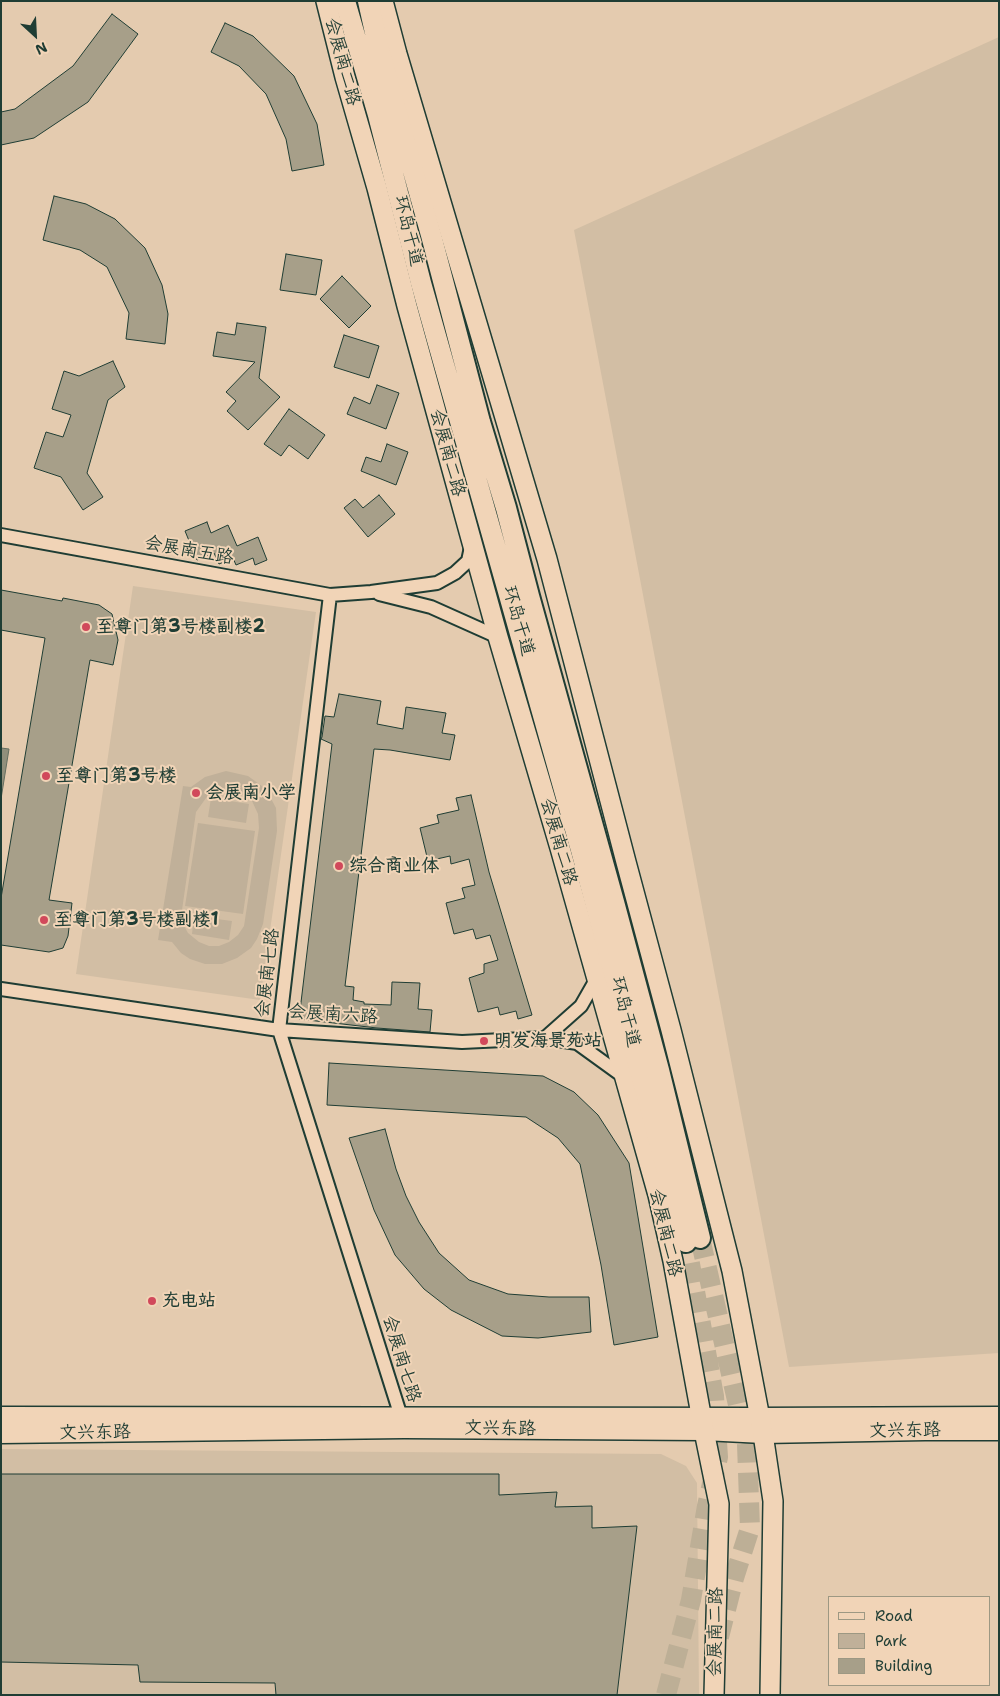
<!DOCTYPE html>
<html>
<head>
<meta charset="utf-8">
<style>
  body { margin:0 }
  #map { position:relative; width:1000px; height:1696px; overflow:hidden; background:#e4cbaf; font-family:"Shantell Sans",sans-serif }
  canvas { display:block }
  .frame { position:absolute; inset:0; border:2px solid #1f3d34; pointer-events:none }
  .legend { position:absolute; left:828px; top:1596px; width:162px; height:90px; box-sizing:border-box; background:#f1d4b7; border:1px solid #9d9883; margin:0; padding:6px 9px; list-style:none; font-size:15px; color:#1f3d34 }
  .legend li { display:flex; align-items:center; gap:10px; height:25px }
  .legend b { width:25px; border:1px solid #9d9883 }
  .north { position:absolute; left:10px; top:10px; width:50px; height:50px; -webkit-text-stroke:4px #f1d4b7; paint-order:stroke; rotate:155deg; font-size:14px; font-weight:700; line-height:20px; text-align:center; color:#1f3d34 }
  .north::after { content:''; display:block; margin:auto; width:18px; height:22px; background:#1f3d34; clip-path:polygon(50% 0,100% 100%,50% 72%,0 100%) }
</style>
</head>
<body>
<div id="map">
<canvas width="1000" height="1696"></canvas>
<div class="frame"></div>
<ul class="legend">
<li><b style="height:6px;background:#f1d4b7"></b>Road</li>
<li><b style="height:14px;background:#c0b099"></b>Park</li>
<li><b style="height:14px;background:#a79f89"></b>Building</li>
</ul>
<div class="north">N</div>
</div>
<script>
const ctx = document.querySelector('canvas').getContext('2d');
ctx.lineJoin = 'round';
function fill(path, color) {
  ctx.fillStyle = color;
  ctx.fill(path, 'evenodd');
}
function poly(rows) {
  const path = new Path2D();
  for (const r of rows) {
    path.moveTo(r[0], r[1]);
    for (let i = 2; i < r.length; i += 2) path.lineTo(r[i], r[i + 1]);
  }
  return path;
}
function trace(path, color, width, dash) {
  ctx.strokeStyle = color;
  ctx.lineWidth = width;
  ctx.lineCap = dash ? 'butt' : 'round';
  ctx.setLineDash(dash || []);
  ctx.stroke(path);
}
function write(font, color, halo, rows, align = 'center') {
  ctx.font = font + ' "Shantell Sans","LXGW WenKai TC",sans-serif';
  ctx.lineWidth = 4;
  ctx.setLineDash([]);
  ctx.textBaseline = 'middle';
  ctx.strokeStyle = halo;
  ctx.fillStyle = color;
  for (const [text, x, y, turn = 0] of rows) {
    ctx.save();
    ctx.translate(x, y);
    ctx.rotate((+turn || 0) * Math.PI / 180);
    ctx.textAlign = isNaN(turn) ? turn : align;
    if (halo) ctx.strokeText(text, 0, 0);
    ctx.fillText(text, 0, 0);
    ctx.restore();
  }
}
fill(poly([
  [999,37,999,1353,789,1367,574,230],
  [133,586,316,612,260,1000,76,974],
  [1,1449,661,1454,686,1466,697,1483,699,1695,1,1695]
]), '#d2bea4');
fill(poly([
  [226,771,248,776,266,789,276,808,277,831,263,924,257,939,251,948,237,958,222,964,205,964,190,959,181,953,172,942,158,940,183,786,191,787,205,777],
  [226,790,240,793,252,801,258,814,259,828,244,926,238,935,229,942,219,946,209,946,199,942,188,933,183,924,182,910,196,812,206,798,215,792],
  [211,798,249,804,246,823,208,817],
  [198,823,255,831,243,914,185,906],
  [194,916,232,921,229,940,192,934]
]), '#c0b099');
const water = poly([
  [1,748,9,749,1,799,1,748]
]);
fill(water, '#908f7b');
trace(water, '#636e5f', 1);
const building = poly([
  [112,14,138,34,88,102,34,138,1,145,1,112,15,109,73,66,112,14],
  [225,23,253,36,294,76,317,124,324,165,292,171,286,139,266,94,239,66,211,52,225,23],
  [54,196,86,204,115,219,145,248,162,285,168,314,165,344,126,339,129,313,107,267,80,250,43,240,54,196],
  [286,254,322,260,316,295,280,290,286,254],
  [342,276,371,306,349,328,320,299,342,276],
  [237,323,266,327,259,378,280,397,248,430,227,411,236,401,226,392,255,362,213,356,217,332,235,335,237,323],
  [344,335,379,346,369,378,334,367,344,335],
  [113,361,125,387,108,400,87,473,103,497,83,510,61,477,34,468,46,432,63,437,71,415,52,409,64,371,79,376,113,361],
  [377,385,399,393,386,429,347,414,354,397,370,404,377,385],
  [289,409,325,435,308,459,289,445,281,456,264,444,289,409],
  [387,444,408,452,396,485,361,471,366,457,381,462,387,444],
  [379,495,395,514,368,537,344,508,355,499,363,508,379,495],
  [207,522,211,533,228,525,237,546,258,537,267,560,255,565,253,558,236,565,233,558,219,564,214,553,197,560,185,531,207,522],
  [1,590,62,601,63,598,99,605,112,614,118,640,113,665,90,660,49,900,72,903,68,936,63,948,49,952,1,945,1,898,45,638,1,630,1,590],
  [339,694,381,701,377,724,403,729,406,707,446,713,442,733,455,735,450,760,390,750,374,749,345,986,354,987,353,1000,364,1002,364,1004,391,1005,392,982,420,983,418,1009,432,1010,430,1032,377,1028,299,1019,332,744,321,739,322,737,325,716,334,717,339,694],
  [471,795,489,872,532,1015,518,1019,516,1011,500,1015,498,1007,478,1012,469,978,484,973,484,964,498,960,490,935,476,939,473,929,454,934,446,903,465,898,462,888,475,885,469,859,451,864,450,856,428,861,420,828,439,823,437,815,459,810,456,798,471,795],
  [329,1063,543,1076,574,1092,598,1115,629,1163,658,1337,614,1345,601,1265,580,1164,558,1138,526,1117,327,1105,329,1063],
  [385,1129,396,1169,406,1196,419,1222,439,1253,469,1280,508,1294,549,1297,589,1297,591,1332,538,1338,502,1336,451,1310,424,1289,395,1255,374,1210,349,1138,385,1129],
  [1,1474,499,1474,499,1495,557,1492,555,1507,592,1506,592,1528,637,1526,617,1695,276,1695,275,1683,140,1682,138,1665,1,1662,1,1474]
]);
fill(building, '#a79f89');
trace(building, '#1f3d34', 1);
trace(poly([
  [700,1238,747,1444,750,1528,734,1578,719,1637],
  [666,1695,691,1600,707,1506,718,1457,714,1396,686,1242]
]), '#bdaf96', 20, [20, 10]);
const minor = poly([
  [1,535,330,595,371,592,437,583,455,573,468,561,471,547],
  [379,594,431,607,498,637],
  [330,595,279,1030,403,1423],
  [1,989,279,1030,462,1042,545,1038,577,1043,624,1077],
  [545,1038,581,1006,597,978]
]);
const secondary = poly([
  [1,1416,759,1417,999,1416],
  [1,1434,404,1429,704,1431,763,1434,925,1431,999,1431]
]);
const primary = poly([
  [326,1,345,77,377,188,407,306,498,637,560,848,658,1195,673,1261,704,1431,719,1504,714,1695],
  [383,1,397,54,547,559,626,862,671,1030,732,1271,763,1434,773,1501,770,1695]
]);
const trunk = poly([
  [345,1,378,115,421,283,581,850,686,1242],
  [368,1,378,46,431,235,480,422,506,508,529,596,614,902,659,1070,700,1238]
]);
trace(minor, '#1f3d34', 16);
trace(secondary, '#1f3d34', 21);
trace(primary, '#1f3d34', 22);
trace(trunk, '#1f3d34', 24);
trace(minor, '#f1d4b7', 12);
trace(secondary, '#f1d4b7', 18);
trace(primary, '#f1d4b7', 19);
trace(trunk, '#f1d4b7', 20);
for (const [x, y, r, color] of [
  [86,627,5,"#d1495b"],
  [46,776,5,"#d1495b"],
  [196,793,5,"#d1495b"],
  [339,866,5,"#d1495b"],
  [44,920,5,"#d1495b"],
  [484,1041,5,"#d1495b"],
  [152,1301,5,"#d1495b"]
]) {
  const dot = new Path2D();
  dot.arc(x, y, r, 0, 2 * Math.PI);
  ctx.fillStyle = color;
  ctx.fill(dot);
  trace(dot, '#f1d4b7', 2);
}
write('18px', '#1f3d34', '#f1d4b7', [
  ["会展南二路",342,62,75],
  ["环岛干道",408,231,76],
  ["会展南二路",447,453,75],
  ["会展南五路",189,551,10],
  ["环岛干道",518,621,74],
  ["会展南二路",558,842,74],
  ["会展南七路",268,973,-83],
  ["环岛干道",625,1012,76],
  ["会展南六路",333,1015,4],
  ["会展南二路",665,1233,77],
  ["会展南七路",401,1359,73],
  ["文兴东路",500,1429,1],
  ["文兴东路",905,1431,-1],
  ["文兴东路",95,1433,-1],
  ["会展南二路",716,1632,-89]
]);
write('bold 18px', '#1f3d34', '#f1d4b7', [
  ["至尊门第3号楼副楼2",96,627],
  ["至尊门第3号楼",56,776],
  ["会展南小学",206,793],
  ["综合商业体",349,866],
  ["至尊门第3号楼副楼1",54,920],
  ["明发海景苑站",494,1041],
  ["充电站",162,1301]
], 'left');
</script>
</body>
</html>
